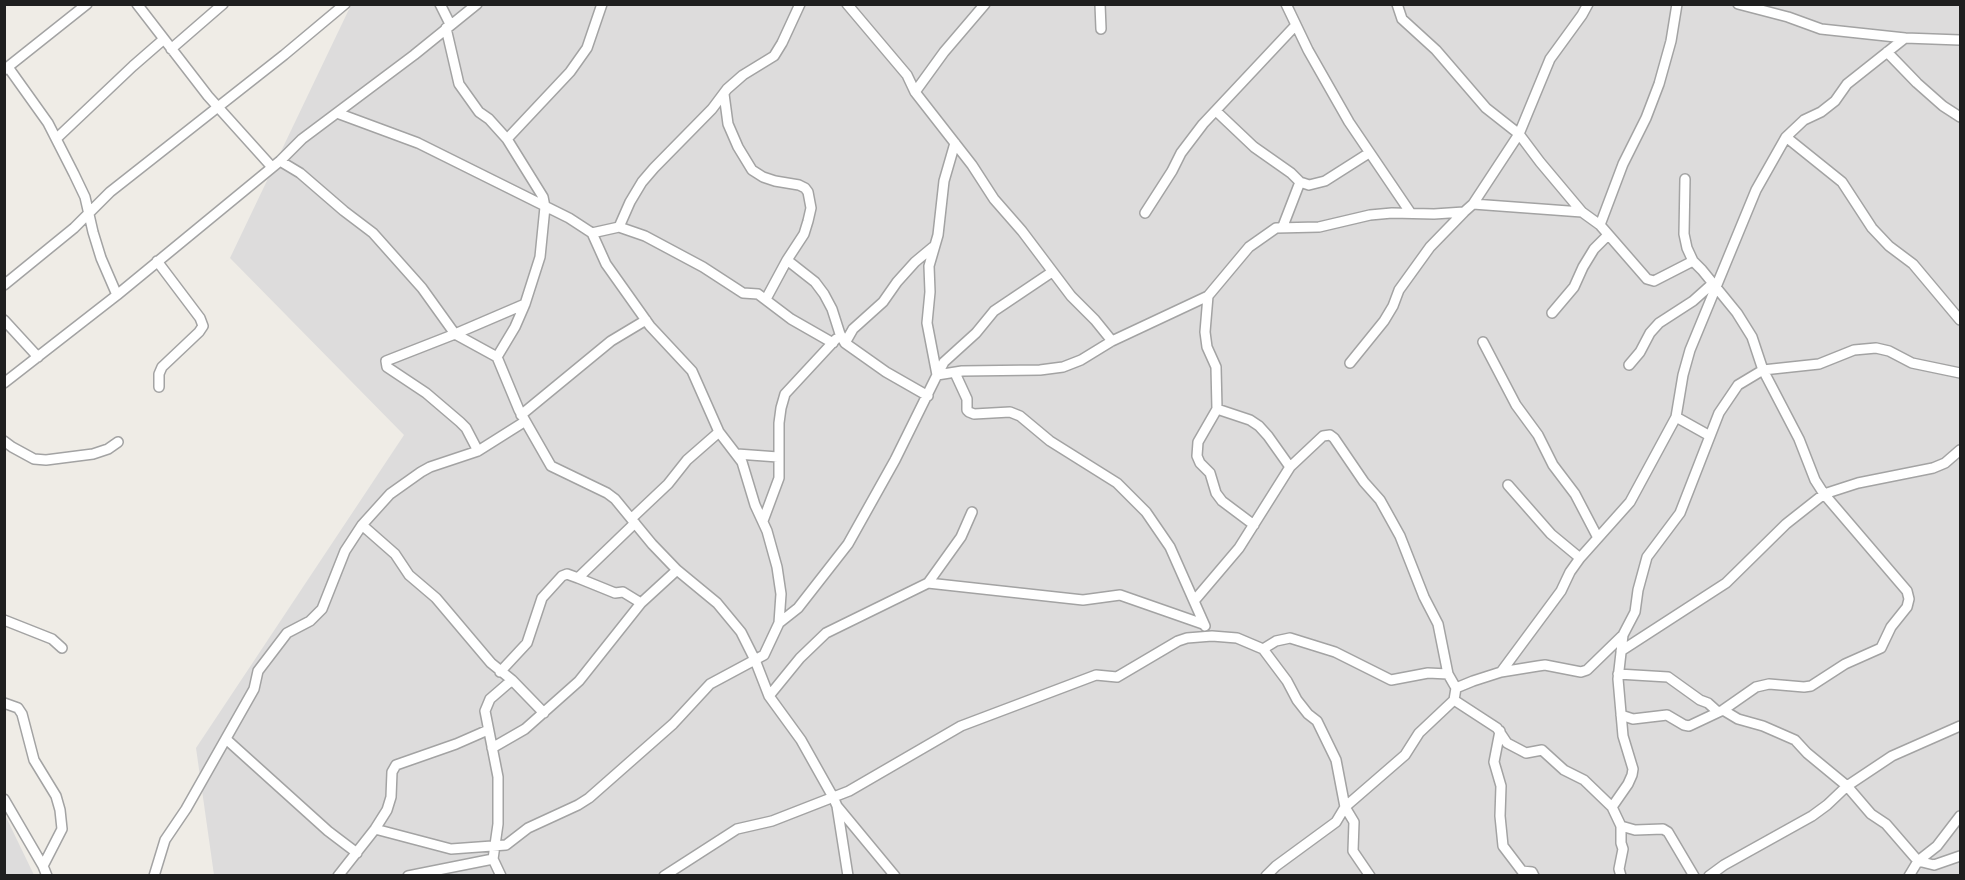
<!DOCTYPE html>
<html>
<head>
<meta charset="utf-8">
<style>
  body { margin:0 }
  #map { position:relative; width:1965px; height:880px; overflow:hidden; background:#efece6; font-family:"Sofia Sans Condensed",sans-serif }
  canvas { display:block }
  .frame { position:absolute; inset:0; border:6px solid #1f1f1f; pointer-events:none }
</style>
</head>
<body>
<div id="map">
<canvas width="1965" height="880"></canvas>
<div class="frame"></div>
</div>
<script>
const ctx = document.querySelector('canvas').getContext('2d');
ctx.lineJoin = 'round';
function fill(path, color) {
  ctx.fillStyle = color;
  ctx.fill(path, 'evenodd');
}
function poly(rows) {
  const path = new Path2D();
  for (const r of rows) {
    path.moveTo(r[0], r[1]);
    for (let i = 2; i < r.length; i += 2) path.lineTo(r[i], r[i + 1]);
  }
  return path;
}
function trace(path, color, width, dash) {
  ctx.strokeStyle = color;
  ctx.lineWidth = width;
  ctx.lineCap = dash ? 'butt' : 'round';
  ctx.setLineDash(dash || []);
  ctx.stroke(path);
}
fill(poly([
  [351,5,1960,5,1960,875,214,875,196,748,404,435,230,258],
  [4,815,5,815,34,875,5,875]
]), '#dddcdc');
const minor = poly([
  [137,4,208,96,271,166],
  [440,4,450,24],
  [847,4,907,75,915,92,972,165,994,199,1022,231,1071,296,1095,320,1112,341],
  [1100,4,1101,29],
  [1286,4,1308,50,1349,122,1410,212],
  [1397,4,1402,19,1436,50,1486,108,1519,134,1540,162,1582,212,1600,225,1647,279,1654,281,1693,261,1702,270,1737,313,1752,337,1763,370,1799,439,1815,480,1824,494,1907,591,1909,599,1907,607,1891,627,1881,648,1845,664,1811,686,1804,687,1769,684,1756,687,1723,710,1689,726,1684,725,1667,715,1633,719,1621,715],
  [1738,4,1788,17,1821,29,1905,38,1960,40],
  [446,28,459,84,479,112,489,119,507,139,543,197,545,207,540,257,525,304,515,327,497,357,519,410,551,466,607,493,615,499,652,544,677,570,717,603,741,632,755,660,769,696,801,740,833,797,837,806,848,876],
  [171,49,223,4],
  [1887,52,1917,83,1943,106,1960,117],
  [8,67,48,123,74,174,85,197,93,232,101,258,117,295],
  [4,70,87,4],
  [915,92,944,52,985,4],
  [724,94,728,124,738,147,752,170,763,177,775,181,799,185,805,188,808,192,811,208,808,221,804,234,787,260,815,282,824,294,832,309,840,334,845,343,886,372,928,396],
  [1216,111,1254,147,1291,173,1300,182,1309,185,1325,181,1369,153],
  [337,113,418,143,569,218,592,233,606,264,650,326,692,371,719,432,742,462,755,505,767,531,777,567,781,594,779,623,764,655,710,684,673,724,589,798,578,805,528,828,506,845,451,849,375,829],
  [1786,137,1842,182,1872,228,1889,246,1913,264,1960,320],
  [57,138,133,66,164,39],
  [507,139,570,72,587,48,602,4],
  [280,161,300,173,344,211,373,233,422,288,455,334,497,357],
  [1685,179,1684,234,1687,248,1693,261],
  [1473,204,1582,212],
  [1145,213,1172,171,1181,153,1203,124,1295,26],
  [1600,225,1623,164,1646,118,1659,84,1671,41,1677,4],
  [1283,226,1300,182],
  [619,227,645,236,703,267,743,293,758,294,791,319,833,343],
  [592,233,619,227,630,202,642,182,654,168,712,109,727,89,743,75,774,56,782,43,800,4],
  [157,261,200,318,203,326,199,332,162,367,159,374,159,387],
  [4,285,74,228,110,192,284,55,345,4],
  [1208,296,1205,332,1207,347,1216,367,1217,409,1198,442,1197,456,1200,463,1210,473,1216,493,1222,501,1254,525],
  [766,299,787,260],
  [1552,313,1574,287,1583,267,1594,249,1608,235],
  [4,320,38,357],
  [1483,342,1516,405,1538,435,1553,465,1575,494,1598,538],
  [845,343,853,329,883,302,897,282,915,262,933,247],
  [1350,363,1384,321,1393,306,1399,290,1430,247,1464,212],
  [1629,365,1640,352,1650,333,1659,323,1693,301,1712,284],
  [955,373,967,399,967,410,969,412,974,414,1010,412,1020,416,1050,441,1117,483,1146,512,1170,547,1205,626],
  [937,375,927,323,930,292,929,266,938,235,944,181,955,143],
  [937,375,944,362,976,333,994,311,1052,272],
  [4,383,117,295,280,161,302,139,414,55,477,4],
  [1217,409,1250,420,1259,426,1268,436,1290,467],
  [521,415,611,341,646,320],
  [1676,417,1710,436],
  [4,441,12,447,34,459,46,460,93,454,108,449,118,442],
  [478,451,466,428,460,422,426,393,387,367,386,361,455,334,525,304],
  [737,454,778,457],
  [1508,485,1551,534,1580,558],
  [632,518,668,484,687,460,719,432],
  [763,521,779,478,779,423,781,408,785,394,836,339],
  [362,525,395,554,409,575,436,598,491,663,512,680,490,699,485,711,498,777,498,824,493,859,501,876],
  [578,578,615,593,623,592,641,603],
  [928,583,961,537,972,512],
  [1194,601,1239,548,1290,467,1323,436,1330,435,1334,438,1364,482,1380,500,1400,536,1424,597,1438,624,1448,674,1456,688,1454,700,1419,733,1405,755,1345,807,1336,822,1276,866,1266,876],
  [4,620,52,639,62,648],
  [779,623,798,608,848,544,895,460,937,375,962,371,1040,370,1063,367,1081,360,1112,341,1208,296,1249,247,1276,228,1319,227,1370,215,1392,213,1434,214,1464,212,1473,204,1519,134,1550,59,1582,15,1588,4],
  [1263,649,1276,641,1290,638,1335,652,1391,680,1428,673,1448,674],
  [1621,651,1726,583,1786,524,1824,494,1858,483,1933,468,1945,463,1960,450],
  [500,672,527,643,542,598,562,576,567,574,578,578,580,576,635,523],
  [1501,672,1561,591,1570,572,1580,558,1630,502,1676,417,1683,375,1690,350,1756,190,1786,137,1804,120,1821,112,1835,101,1847,84,1905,38],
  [1618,674,1668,677,1700,700,1708,703,1718,712],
  [512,680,544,713],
  [1456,688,1473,681,1501,672,1538,666,1545,665,1581,672,1587,670,1623,635],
  [769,696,800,658,826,633,928,583,1083,600,1120,595,1203,624],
  [1454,700,1497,728,1507,743,1526,753,1542,750,1564,770,1584,780,1612,807,1621,826,1621,843,1623,849,1619,869,1621,876],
  [4,703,18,708,22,714,34,760,56,796,60,810,62,829,43,866,47,876],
  [1723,710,1738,719,1763,726,1795,740,1807,753,1847,786,1871,814,1886,824,1918,861,1934,865,1960,856],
  [1500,731,1494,762,1501,786,1500,816,1503,846,1522,871,1532,872,1534,876],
  [226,739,328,831,357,853],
  [492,748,525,729,579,681,641,603,677,570],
  [4,799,43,866],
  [837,806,895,876],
  [1612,807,1628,784,1632,775,1633,769,1623,736,1618,679,1623,635,1635,612,1638,590,1647,557,1680,513,1719,413,1738,385,1763,370,1819,364,1854,350,1876,348,1889,351,1912,363,1960,373],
  [1621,826,1635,830,1663,829,1668,832,1694,876],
  [154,876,165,840,186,809,254,689,258,671,287,633,310,621,322,609,345,551,362,525,390,494,421,472,430,467,478,451,524,422],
  [338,876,375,829,387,810,391,797,392,772,396,765,456,744,488,730],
  [408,876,493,859],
  [664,876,737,829,772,821,849,791,961,726,1096,675,1117,677,1178,641,1187,638,1212,636,1237,638,1263,649,1287,681,1297,700,1308,714,1317,721,1336,760,1345,807,1354,822,1353,851,1370,876],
  [1709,876,1724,865,1812,816,1827,805,1847,786,1892,756,1960,726],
  [1909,876,1918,861,1937,846,1960,816]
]);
trace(minor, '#a3a3a3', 12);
trace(minor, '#fff', 9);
</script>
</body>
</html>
